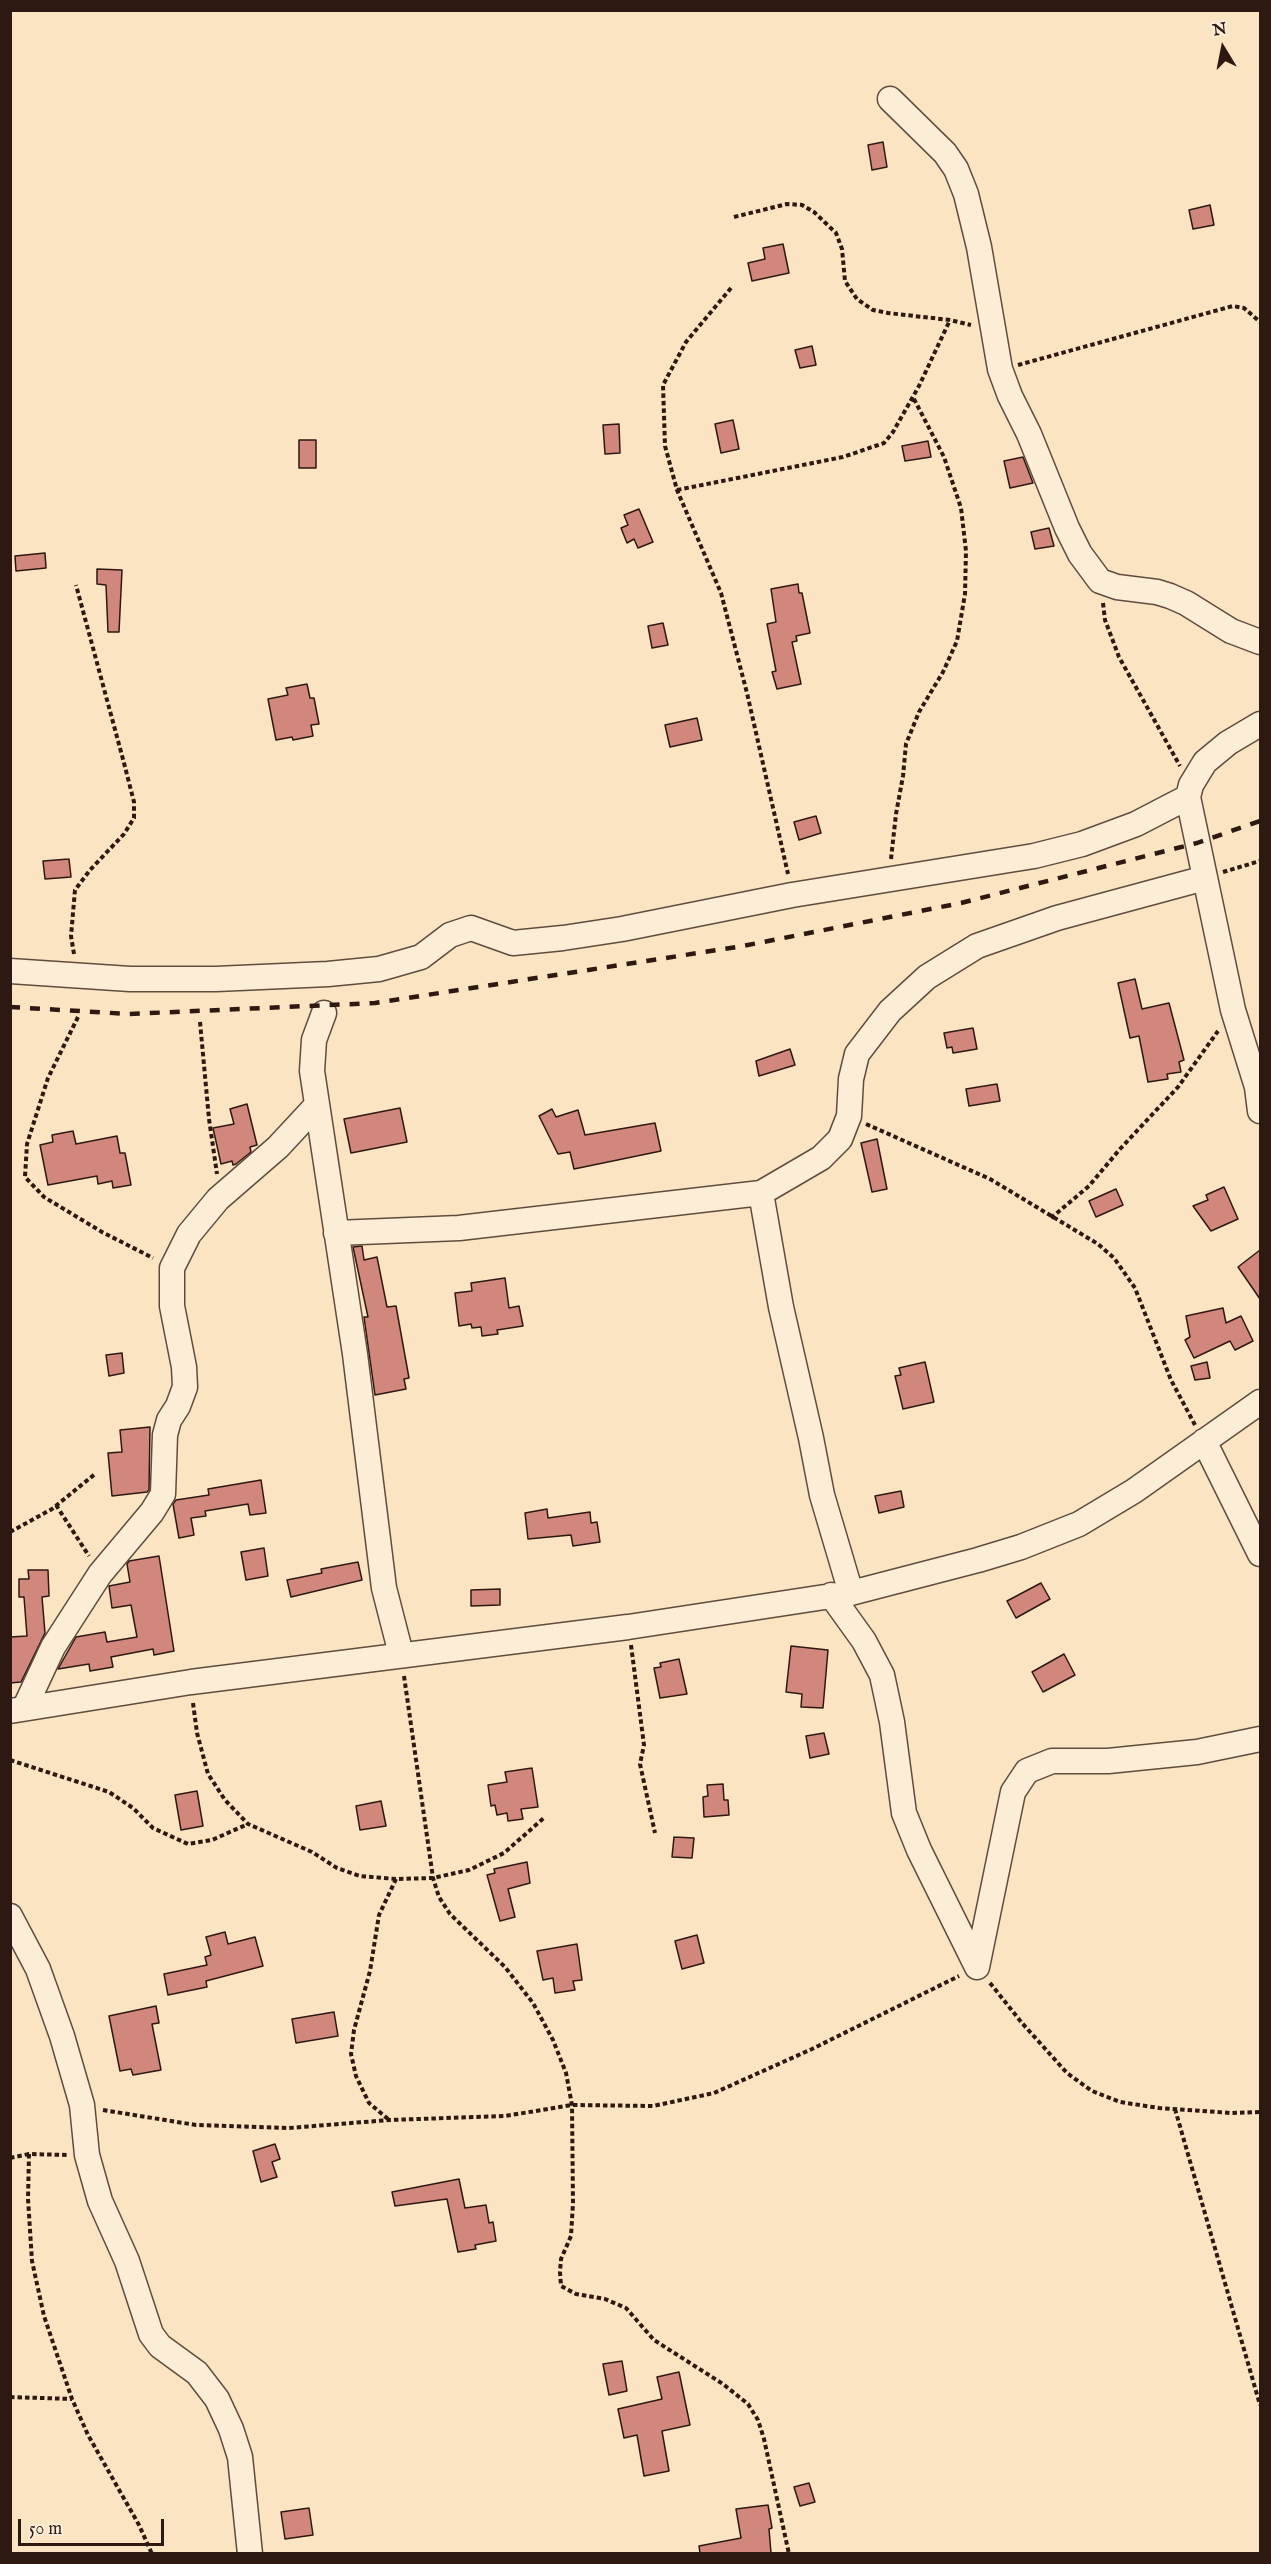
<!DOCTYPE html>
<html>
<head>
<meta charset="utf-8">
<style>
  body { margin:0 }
  #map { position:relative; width:1271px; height:2564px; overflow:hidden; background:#fae4c2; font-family:"IM FELL English",serif }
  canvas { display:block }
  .frame { position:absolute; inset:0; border:12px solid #2d1912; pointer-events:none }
  .north { position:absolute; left:1193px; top:18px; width:60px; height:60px; -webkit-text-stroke:4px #fcedd7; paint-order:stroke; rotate:350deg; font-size:16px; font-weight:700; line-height:24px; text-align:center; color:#2d1912 }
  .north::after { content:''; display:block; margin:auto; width:21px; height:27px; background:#2d1912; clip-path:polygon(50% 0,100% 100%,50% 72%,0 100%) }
  .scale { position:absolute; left:18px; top:2519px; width:146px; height:27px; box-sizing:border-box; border:3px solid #2d1912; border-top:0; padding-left:8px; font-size:18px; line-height:21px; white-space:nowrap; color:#2d1912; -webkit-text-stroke:4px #fcedd7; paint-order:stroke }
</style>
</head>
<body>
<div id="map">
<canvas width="1271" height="2564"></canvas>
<div class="frame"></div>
<div class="north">N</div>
<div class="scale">50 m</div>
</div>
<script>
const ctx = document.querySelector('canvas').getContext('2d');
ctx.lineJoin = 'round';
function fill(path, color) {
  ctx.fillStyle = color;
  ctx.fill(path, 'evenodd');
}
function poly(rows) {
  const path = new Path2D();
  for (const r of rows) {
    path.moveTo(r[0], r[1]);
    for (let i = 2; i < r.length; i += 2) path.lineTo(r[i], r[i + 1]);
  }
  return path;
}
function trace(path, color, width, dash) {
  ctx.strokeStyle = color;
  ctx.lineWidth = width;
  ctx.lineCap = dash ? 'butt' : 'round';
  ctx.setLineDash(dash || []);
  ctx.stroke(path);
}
const building = poly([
  [883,142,887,167,872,170,868,145,883,142],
  [1210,205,1214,225,1193,229,1189,210,1210,205],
  [783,244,789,273,752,281,748,263,765,259,763,248,783,244],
  [812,346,816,365,800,368,795,350,812,346],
  [733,420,739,449,721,453,715,424,733,420],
  [619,424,620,453,605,454,603,425,619,424],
  [299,440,316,440,316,468,299,468,299,440],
  [928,441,931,457,905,461,902,446,928,441],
  [1023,457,1033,483,1010,488,1004,461,1023,457],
  [639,509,653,542,638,548,634,539,627,543,621,528,628,525,624,515,639,509],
  [1049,528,1054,546,1035,549,1031,532,1049,528],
  [45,553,46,568,16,571,15,556,45,553],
  [97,569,122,570,119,632,108,632,106,585,97,584,97,569],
  [798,584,799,593,802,593,810,633,796,636,797,641,792,642,801,684,777,689,772,672,776,671,767,624,776,622,771,589,798,584],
  [663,623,668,645,652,648,648,626,663,623],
  [307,684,310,698,314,698,319,724,311,725,313,736,293,740,292,737,276,740,268,699,288,695,286,688,307,684],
  [697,718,702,740,670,747,665,725,697,718],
  [816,816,821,833,799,840,794,822,816,816],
  [69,859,71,877,45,879,43,861,69,859],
  [1135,979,1142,1009,1169,1003,1184,1060,1179,1062,1181,1072,1167,1074,1168,1079,1148,1082,1139,1036,1130,1038,1118,983,1135,979],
  [973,1028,977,1049,953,1053,952,1047,947,1048,944,1033,973,1028],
  [790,1049,795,1065,759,1076,756,1061,790,1049],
  [997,1084,1000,1101,969,1106,966,1089,997,1084],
  [247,1104,257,1145,250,1147,251,1152,236,1164,233,1165,232,1161,221,1164,213,1128,234,1124,230,1109,247,1104],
  [400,1108,407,1142,351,1153,344,1119,400,1108],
  [552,1109,556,1117,578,1110,585,1135,655,1123,661,1151,574,1169,570,1152,558,1154,539,1116,552,1109],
  [73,1131,76,1144,117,1136,120,1153,125,1153,131,1185,113,1188,112,1181,98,1184,97,1176,48,1185,40,1145,53,1142,52,1135,73,1131],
  [877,1139,887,1189,872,1192,861,1143,877,1139],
  [1224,1187,1238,1219,1211,1231,1193,1206,1208,1200,1206,1195,1224,1187],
  [1116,1189,1123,1205,1096,1217,1089,1201,1116,1189],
  [362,1246,364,1260,377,1257,387,1307,396,1306,409,1378,404,1379,406,1389,375,1395,364,1317,368,1317,353,1247,362,1246],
  [1260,1250,1260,1299,1238,1267,1260,1250],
  [505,1278,509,1308,519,1306,523,1326,497,1330,498,1334,482,1336,481,1327,472,1328,471,1324,459,1326,455,1293,472,1291,471,1283,505,1278],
  [1223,1308,1226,1323,1241,1316,1253,1341,1235,1350,1230,1341,1194,1358,1185,1340,1190,1337,1186,1316,1223,1308],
  [122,1353,124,1373,109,1376,106,1355,122,1353],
  [925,1362,934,1402,903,1409,895,1376,901,1375,899,1368,925,1362],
  [1207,1362,1210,1378,1195,1380,1191,1366,1207,1362],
  [150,1427,149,1490,147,1492,112,1496,108,1453,122,1452,120,1430,150,1427],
  [261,1480,266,1513,250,1515,248,1504,205,1511,206,1516,191,1518,194,1535,179,1538,173,1504,176,1500,209,1495,208,1489,261,1480],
  [901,1491,904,1507,879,1513,875,1496,901,1491],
  [547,1509,548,1518,590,1512,591,1523,597,1522,600,1542,573,1546,571,1535,528,1539,525,1513,547,1509],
  [264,1548,268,1576,246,1580,241,1552,264,1548],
  [159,1556,174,1651,154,1655,153,1649,111,1657,113,1667,90,1671,89,1664,58,1669,76,1637,105,1632,107,1642,137,1637,131,1605,112,1608,109,1586,130,1582,127,1564,129,1561,159,1556],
  [358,1562,362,1580,291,1597,287,1580,322,1573,321,1569,358,1562],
  [28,1570,48,1570,49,1596,42,1597,45,1633,21,1682,10,1683,10,1637,27,1636,24,1597,19,1597,19,1579,29,1579,28,1570],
  [1041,1583,1050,1599,1016,1618,1007,1601,1041,1583],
  [500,1589,500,1605,471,1606,471,1590,500,1589],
  [791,1646,828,1650,823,1708,801,1707,802,1694,786,1692,791,1646],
  [1064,1654,1075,1675,1043,1692,1032,1672,1064,1654],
  [679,1659,687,1694,660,1698,654,1668,661,1667,660,1663,679,1659],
  [824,1733,829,1754,810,1758,806,1736,824,1733],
  [532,1768,538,1807,521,1809,523,1819,508,1821,507,1813,497,1815,495,1805,491,1806,488,1785,507,1782,505,1772,532,1768],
  [723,1784,724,1800,728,1800,729,1815,704,1817,703,1797,708,1796,707,1785,723,1784],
  [197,1791,203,1826,181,1830,175,1795,197,1791],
  [381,1801,386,1826,360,1830,356,1806,381,1801],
  [674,1837,694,1838,692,1858,672,1857,674,1837],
  [527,1862,530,1883,508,1889,515,1917,500,1921,487,1875,495,1873,494,1869,527,1862],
  [225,1932,228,1944,255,1937,263,1966,206,1981,207,1987,168,1995,164,1974,207,1965,205,1957,211,1955,206,1937,225,1932],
  [697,1935,704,1963,682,1969,675,1941,697,1935],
  [577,1944,582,1980,573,1981,575,1990,555,1993,553,1978,543,1980,537,1951,577,1944],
  [156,2006,159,2023,152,2024,161,2070,133,2075,131,2069,120,2071,109,2016,156,2006],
  [334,2012,338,2036,296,2043,292,2019,334,2012],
  [275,2144,280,2159,272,2162,277,2177,261,2182,253,2151,275,2144],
  [459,2179,465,2208,486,2205,489,2223,493,2222,496,2241,475,2245,476,2249,458,2252,447,2199,395,2206,392,2192,459,2179],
  [622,2361,627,2391,609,2395,603,2364,622,2361],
  [679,2372,690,2425,662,2431,669,2471,644,2476,637,2435,624,2438,618,2409,662,2399,657,2377,679,2372],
  [809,2483,815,2502,800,2506,794,2487,809,2483],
  [768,2505,772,2528,769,2529,771,2553,700,2553,699,2546,741,2538,736,2509,768,2505],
  [309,2508,313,2535,285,2539,281,2512,309,2508]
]);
fill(building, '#d2877d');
trace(building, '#2d1912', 1.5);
const minor = poly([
  [890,99,945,153,956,169,966,194,979,247,1000,369,1010,396,1029,434,1067,528,1080,554,1100,581,1117,587,1157,592,1170,596,1186,603,1231,631,1260,642],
  [1188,797,1233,1010,1257,1087,1260,1111],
  [10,971,130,979,216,979,328,974,379,969,421,957,450,935,471,928,513,943,563,938,622,929,792,895,1034,856,1082,844,1136,824,1188,797,1191,785,1205,762,1228,743,1260,724],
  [324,1013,314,1040,312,1071,355,1354,384,1588,401,1654],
  [761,1193,781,1307,811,1438,822,1495,851,1593],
  [336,1233,459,1228,761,1193,821,1158,840,1139,849,1116,851,1079,857,1054,890,1011,927,977,977,946,1057,918,1205,878],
  [1204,1441,1260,1554],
  [831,1595,864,1641,882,1675,892,1722,904,1813,919,1850,977,1967],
  [25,1707,53,1647,100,1574,152,1512,163,1494,165,1435,169,1420,178,1406,185,1387,184,1367,172,1306,172,1268,189,1234,218,1199,278,1147,317,1105],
  [10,1711,191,1682,628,1627,851,1593,978,1560,1021,1547,1079,1524,1134,1491,1260,1402],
  [10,1916,38,1969,62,2036,82,2105,87,2155,100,2201,127,2261,151,2334,160,2346,197,2373,217,2399,231,2429,240,2457,250,2554],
  [977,1967,1013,1792,1027,1771,1052,1761,1108,1761,1197,1752,1260,1739]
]);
trace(minor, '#604c3e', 27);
trace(poly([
  [734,217,787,204,802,205,814,212,836,233,842,249,845,281,857,299,873,310,888,313,950,320,971,325],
  [731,288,686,342,663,385,665,446,677,490,721,593,747,693,788,874],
  [1018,365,1233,306,1244,308,1260,322],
  [677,490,843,457,884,443,893,432,919,386,950,320],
  [1103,603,1105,620,1119,657,1180,766],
  [891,859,896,814,903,776,906,744,919,712,943,672,957,641,965,594,966,551,961,508,944,457,913,397],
  [1223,872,1260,861],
  [74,954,71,936,75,890,90,870,124,834,134,818,134,802,124,763,76,585],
  [78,1017,48,1078,27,1144,25,1177,44,1197,102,1232,153,1258],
  [200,1022,209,1119,217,1174],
  [866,1124,990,1179,1098,1244,1114,1258,1135,1288,1171,1380,1195,1425],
  [1051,1218,1089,1186,1120,1149,1178,1087,1218,1031],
  [56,1505,89,1556],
  [10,1532,52,1509,95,1474],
  [631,1645,644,1745,640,1764,655,1833],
  [404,1676,433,1878,439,1897,450,1914,505,1967,533,2003,553,2040,566,2073,572,2105,573,2203,571,2236,561,2259,560,2272,561,2286,576,2294,605,2299,626,2308,654,2340,723,2384,748,2404,758,2420,764,2439,789,2554],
  [193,1703,197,1733,208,1774,225,1800,248,1824,312,1852,337,1868,360,1876,396,1879,433,1878,469,1870,504,1853,545,1817],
  [10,1760,109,1792,133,1808,153,1828,188,1844,212,1840,248,1824],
  [990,1983,1022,2023,1067,2073,1092,2091,1120,2102,1159,2108,1231,2113,1260,2112],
  [1175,2109,1260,2405],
  [103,2110,196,2125,289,2128,389,2120,505,2116,572,2105,653,2106,714,2093,812,2049,959,1976],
  [388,2119,369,2103,356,2076,351,2054,354,2030,370,1971,379,1915,396,1879],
  [29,2154,28,2199,32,2261,44,2316,72,2399,88,2435,139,2525,152,2554],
  [10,2158,29,2154,68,2155],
  [10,2397,72,2399]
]), '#2d1912', 4, [4.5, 3]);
trace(minor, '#fcedd7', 24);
trace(poly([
  [10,1007,129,1014,375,1003,743,946,961,903,1197,843,1260,821]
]), '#2d1912', 4.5, [10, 10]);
</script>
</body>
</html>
